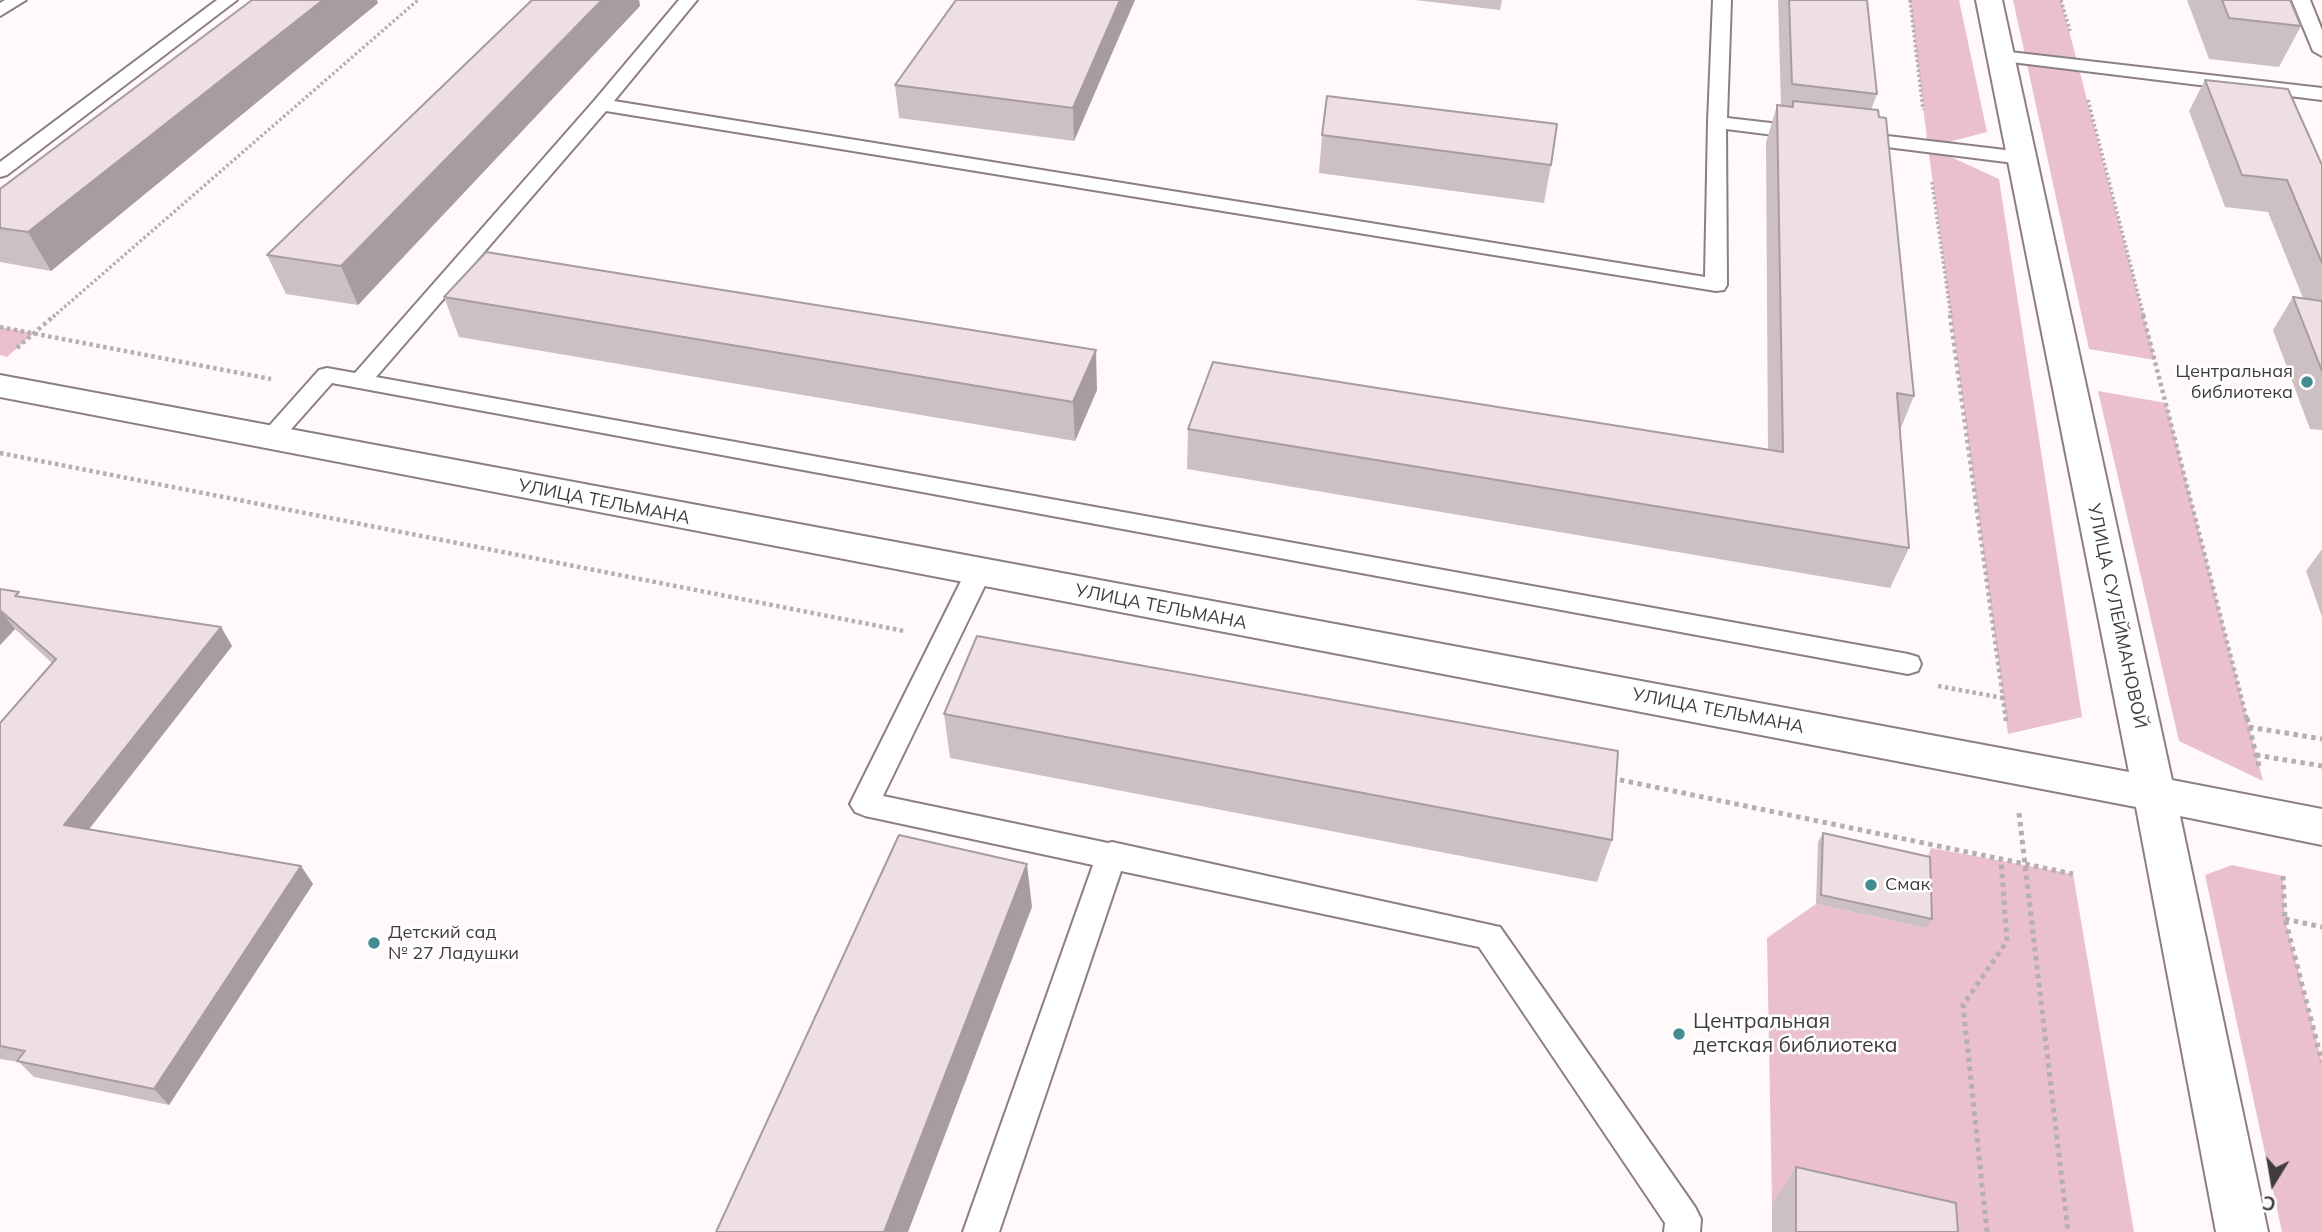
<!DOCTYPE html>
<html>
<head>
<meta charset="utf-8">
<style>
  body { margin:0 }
  #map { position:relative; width:2322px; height:1232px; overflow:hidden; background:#fff9fa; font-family:Mulish,sans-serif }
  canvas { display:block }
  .north { position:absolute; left:2238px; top:1148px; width:70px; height:70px; -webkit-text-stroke:5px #fff; paint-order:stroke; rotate:191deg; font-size:19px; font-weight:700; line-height:28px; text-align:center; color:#413b3c }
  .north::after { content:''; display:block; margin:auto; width:24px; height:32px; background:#413b3c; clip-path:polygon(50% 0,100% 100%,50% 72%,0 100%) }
</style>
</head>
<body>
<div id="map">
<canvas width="2322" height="1232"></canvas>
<div class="north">С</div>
</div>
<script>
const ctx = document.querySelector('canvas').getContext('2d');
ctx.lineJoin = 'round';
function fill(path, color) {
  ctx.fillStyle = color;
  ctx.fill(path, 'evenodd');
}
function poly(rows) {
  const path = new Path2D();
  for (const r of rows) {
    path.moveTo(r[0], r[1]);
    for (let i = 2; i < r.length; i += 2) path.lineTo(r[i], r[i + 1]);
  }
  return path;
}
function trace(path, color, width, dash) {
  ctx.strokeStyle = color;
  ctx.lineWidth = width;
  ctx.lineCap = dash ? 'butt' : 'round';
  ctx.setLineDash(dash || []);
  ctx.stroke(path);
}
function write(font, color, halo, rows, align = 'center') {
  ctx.font = font + ' Mulish,sans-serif';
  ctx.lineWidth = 5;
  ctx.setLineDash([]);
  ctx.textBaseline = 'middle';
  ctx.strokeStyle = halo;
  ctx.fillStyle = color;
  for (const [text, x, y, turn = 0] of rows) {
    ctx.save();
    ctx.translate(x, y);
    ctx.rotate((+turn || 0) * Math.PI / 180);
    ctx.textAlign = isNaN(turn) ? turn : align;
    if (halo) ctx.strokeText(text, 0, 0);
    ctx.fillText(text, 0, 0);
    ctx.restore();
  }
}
fill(poly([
  [1910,0,1959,0,1987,132,1929,147,1999,179,2082,717,2008,734,1928,147],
  [2013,0,2061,0,2155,360,2089,349],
  [0,327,34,333,7,357,0,355],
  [2098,391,2166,403,2263,781,2179,741],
  [1931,848,2073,874,2134,1232,1894,1232,1772,1204,1767,938,1816,904,1926,928,1924,866],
  [2232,865,2283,876,2285,919,2322,1062,2322,1232,2282,1232,2205,875]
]), '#ebc0cd');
const service = poly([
  [5,0,26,0,0,16,0,3,5,0],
  [217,0,237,0,7,175,0,177,0,162,217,0],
  [679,0,697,0,614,101,1705,277,1708,122,1713,0,1731,0,1727,118,1806,127,1816,133,1806,139,1726,129,1727,285,1724,290,1716,291,606,111,376,377,1908,654,1918,657,1921,664,1918,671,1908,674,332,383,278,444,270,447,262,444,258,439,262,434,319,370,327,368,355,373,594,101,679,0],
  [2292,0,2310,0,2322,30,2322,56,2313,51,2292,0],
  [2001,51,2322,88,2322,100,1995,60,1992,56,1995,52,2001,51],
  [1854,132,2022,152,2032,158,2022,164,1847,142,1844,138,1854,132],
  [978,564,987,567,991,573,883,796,1108,843,1112,842,1500,927,1695,1207,1701,1219,1700,1232,1664,1232,1665,1223,1479,947,1121,871,999,1232,963,1232,1093,865,865,816,855,812,850,804,965,573,969,567,978,564]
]);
const tertiary = poly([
  [1976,0,2002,0,2172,780,2322,809,2322,845,2180,816,2268,1232,2216,1232,2136,807,0,397,0,375,2129,772,1976,0]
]);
trace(service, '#8c7f82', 4);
trace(tertiary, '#8c7f82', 4);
trace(poly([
  [1910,0,1923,110],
  [2061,0,2070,31],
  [2088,100,2144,317],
  [1932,182,1951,317],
  [53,317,418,0]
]), '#b5afb0', 3.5, [2.5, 2.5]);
trace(poly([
  [1950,315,2006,720],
  [2143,315,2247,720],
  [0,327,271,379],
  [17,348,55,315],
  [0,453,904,631],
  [1938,686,2003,698]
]), '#b5afb0', 4.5, [3.5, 3.5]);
trace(poly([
  [2006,718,2006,721],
  [2247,718,2259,766],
  [2249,727,2322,739],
  [2256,755,2322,766],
  [1611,778,2073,874],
  [2019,813,2068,1232],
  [2283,876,2285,919,2322,1062],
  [2285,919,2322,927],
  [1987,1232,1963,1005,2007,941,2001,860]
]), '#b5afb0', 5, [4.5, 4.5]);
fill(service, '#fff');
fill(tertiary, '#fff');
fill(poly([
  [532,0,639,0,640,6,358,305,286,294,267,255],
  [956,0,1135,0,1074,141,899,118,895,85],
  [1415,0,1502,0,1500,10],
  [1778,0,1867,0,1877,94,1871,110,1914,396,1900,430,1909,548,1890,588,1187,469,1188,429,1768,450,1766,143,1777,105,1781,106],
  [2187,0,2290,0,2301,26,2279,67,2209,59],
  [378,3,51,271,0,262,0,189],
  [2205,80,2322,165,2322,430,2310,429,2273,330,2293,297,2303,298,2268,212,2225,207,2189,111],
  [1322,135,1551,165,1544,203,1319,173],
  [444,297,1097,390,1075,441,459,337],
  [2322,549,2322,617,2306,571],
  [0,589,22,597,221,627,232,646,89,829,301,866,313,884,169,1105,34,1077,19,1062,0,1059,0,723,52,663,15,629,0,645],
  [944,714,1612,840,1597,882,950,758],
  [1823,833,1932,919,1926,928,1816,904,1818,842],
  [1796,1167,1958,1232,1772,1232,1772,1204]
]), '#cdc0c3');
fill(poly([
  [323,0,377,0,378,3,51,271,28,232],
  [602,0,639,0,640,6,358,305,341,266],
  [1120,0,1135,0,1074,141,1073,108],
  [1096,350,1097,390,1075,441,1073,402],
  [1,611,15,629,0,645,0,612],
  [221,627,232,646,79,842,64,825],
  [1027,864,1032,907,908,1232,884,1232],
  [301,866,313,884,169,1105,154,1089]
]), '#a79c9f');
const building = poly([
  [252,0,323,0,28,232,0,228,0,189,252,0],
  [532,0,602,0,341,266,267,255,532,0],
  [956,0,1120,0,1073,108,895,85,956,0],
  [1789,0,1867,0,1877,94,1792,84,1789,0],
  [2222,0,2290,0,2301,26,2229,18,2222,0],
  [2205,80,2288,89,2322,165,2322,263,2287,180,2242,175,2205,80],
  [1327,96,1557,124,1551,165,1322,135,1327,96],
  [1793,101,1878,110,1879,117,1886,118,1914,396,1897,393,1909,548,1188,429,1213,362,1783,452,1777,105,1793,107,1793,101],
  [486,252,1096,350,1073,402,444,297,486,252],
  [2293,297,2322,301,2322,371,2293,297],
  [0,589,19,592,15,596,221,627,64,825,301,866,154,1089,17,1061,25,1051,0,1046,0,723,56,659,1,611,0,612,0,589],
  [977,636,1618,751,1612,840,944,714,977,636],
  [1823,833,1930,857,1932,919,1821,895,1823,833],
  [899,835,1027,864,884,1232,716,1232,899,835],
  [1796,1167,1956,1203,1958,1232,1796,1232,1796,1167]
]);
fill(building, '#eedfe3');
trace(building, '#a79c9f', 2);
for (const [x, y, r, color] of [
  [2307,382,7,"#458c90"],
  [1871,885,7,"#458c90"],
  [374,943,7,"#458c90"],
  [1679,1034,7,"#458c90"]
]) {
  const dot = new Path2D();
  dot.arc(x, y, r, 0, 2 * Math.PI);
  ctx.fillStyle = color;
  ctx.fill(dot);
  trace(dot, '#fff', 2.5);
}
write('18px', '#413b3c', '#fff', [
  ["Центральная",2293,372,"right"],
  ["библиотека",2293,393,"right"],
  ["Смак",1885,885],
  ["Детский сад",388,933],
  ["№ 27 Ладушки",388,954]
], 'left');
write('18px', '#413b3c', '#fff', [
  ["УЛИЦА ТЕЛЬМАНА",604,502,11],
  ["УЛИЦА ТЕЛЬМАНА",1161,607,11],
  ["УЛИЦА СУЛЕЙМАНОВОЙ",2117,616,78],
  ["УЛИЦА ТЕЛЬМАНА",1718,711,11]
]);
write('21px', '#413b3c', '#fff', [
  ["Центральная",1693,1022],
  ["детская библиотека",1693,1046]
], 'left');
</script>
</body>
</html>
